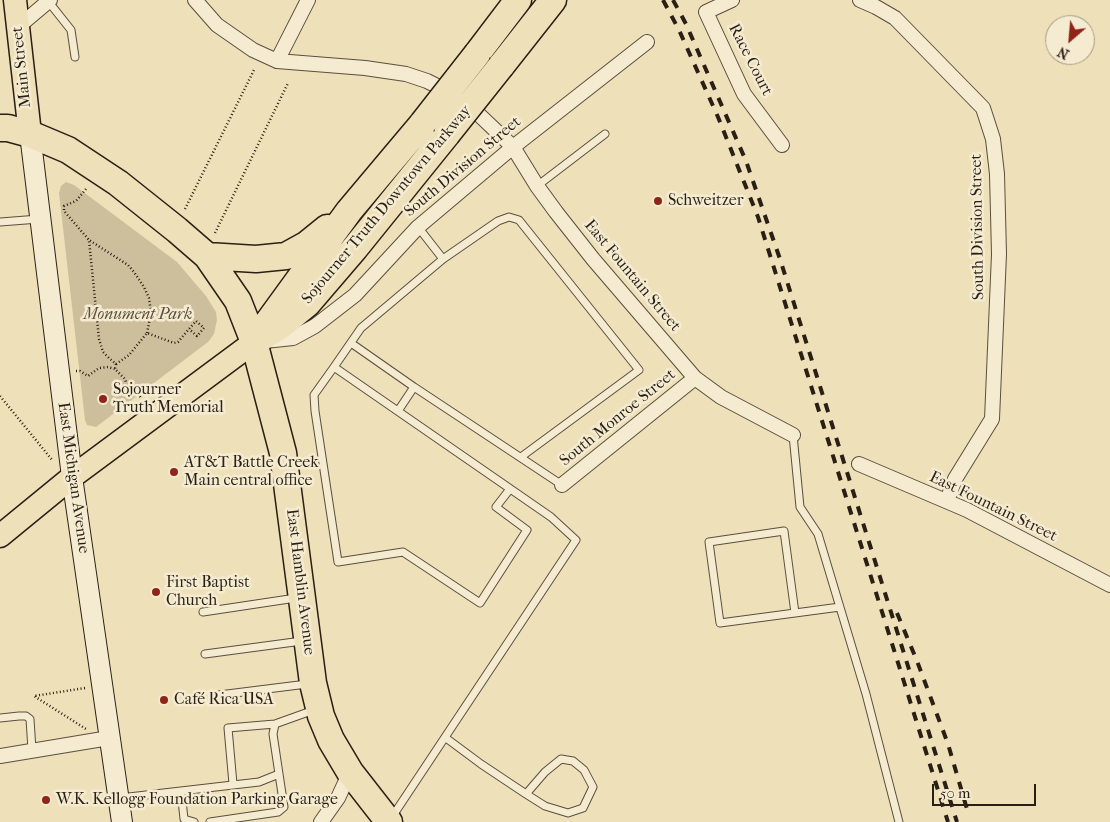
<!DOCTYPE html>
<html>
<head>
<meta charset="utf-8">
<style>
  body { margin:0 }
  #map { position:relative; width:1110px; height:822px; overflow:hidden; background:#eee0b8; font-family:"IM FELL French Canon",serif }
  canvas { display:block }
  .north { position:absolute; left:1045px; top:15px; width:50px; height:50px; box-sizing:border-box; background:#f4ebd1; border:1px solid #a39986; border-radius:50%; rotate:207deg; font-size:14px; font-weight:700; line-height:20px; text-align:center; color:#291f15 }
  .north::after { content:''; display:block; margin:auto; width:18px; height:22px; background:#8f2418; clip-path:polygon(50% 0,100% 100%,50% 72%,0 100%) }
  .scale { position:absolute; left:932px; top:784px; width:104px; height:22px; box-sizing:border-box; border:2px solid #291f15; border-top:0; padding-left:6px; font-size:15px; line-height:18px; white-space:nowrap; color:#291f15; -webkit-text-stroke:4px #f4ebd1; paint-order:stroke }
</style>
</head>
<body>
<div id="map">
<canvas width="1110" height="822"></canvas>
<div class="north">N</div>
<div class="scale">50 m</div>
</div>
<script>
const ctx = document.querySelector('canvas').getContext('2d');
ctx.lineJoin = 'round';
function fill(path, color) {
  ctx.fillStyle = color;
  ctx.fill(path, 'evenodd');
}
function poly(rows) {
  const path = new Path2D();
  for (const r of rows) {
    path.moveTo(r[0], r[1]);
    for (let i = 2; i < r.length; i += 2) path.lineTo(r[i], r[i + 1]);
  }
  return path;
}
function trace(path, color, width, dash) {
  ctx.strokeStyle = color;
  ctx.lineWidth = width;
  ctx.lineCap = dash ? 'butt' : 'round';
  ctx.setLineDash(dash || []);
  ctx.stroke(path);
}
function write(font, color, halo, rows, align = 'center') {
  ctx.font = font + ' "IM FELL French Canon",serif';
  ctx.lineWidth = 5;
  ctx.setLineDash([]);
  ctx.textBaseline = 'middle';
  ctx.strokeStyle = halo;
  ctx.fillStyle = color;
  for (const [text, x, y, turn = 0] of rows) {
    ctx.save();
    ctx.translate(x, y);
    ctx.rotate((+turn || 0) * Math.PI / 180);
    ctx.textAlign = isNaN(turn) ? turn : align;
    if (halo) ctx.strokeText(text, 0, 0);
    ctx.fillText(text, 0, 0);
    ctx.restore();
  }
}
fill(poly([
  [66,182,74,185,177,262,206,296,216,312,217,320,214,334,208,342,96,427,87,425,85,420,59,193,61,186]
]), '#cdbf9c');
const lane = poly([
  [48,1,71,30,75,57],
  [537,186,605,134],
  [0,222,39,219],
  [443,259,498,221,509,217,519,220,639,370,521,457],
  [351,343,414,387],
  [334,367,314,395,315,411,338,562,403,552,480,603,527,530,496,507,510,489],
  [398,411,414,387,562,485],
  [793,435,800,507,818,534,866,694,899,822],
  [203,612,296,598],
  [795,613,784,531,709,542,720,623,840,607],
  [205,654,302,641],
  [219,695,307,684],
  [0,718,19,716,26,716,30,719,32,750],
  [446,738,481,764,526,794,545,806,568,813,583,808,593,787,584,770,573,761,561,759,545,772,526,794],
  [233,784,228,728,275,724],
  [181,791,184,819,194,822],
  [120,798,259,782,279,774,273,734,275,724,314,710],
  [392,817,576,540,551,517,334,367,361,328,443,259,418,227],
  [210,822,278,812,284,807,279,774]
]);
const street = poly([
  [195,0,217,25,253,50,277,61,365,68,406,74,427,81,445,90,472,108,513,147,537,186,556,212,593,259,695,378,721,397,793,435],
  [732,0,706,12,744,94,782,145],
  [860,0,876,7,895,18,983,108,993,139,997,174,999,254,992,419,955,479,947,501],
  [18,27,50,0],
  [277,61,308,0],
  [265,341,293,338,315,326,355,295,418,227,513,147,647,42],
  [859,464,967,510,1110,585],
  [562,485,695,378],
  [0,756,109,738],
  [321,822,338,798,350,772]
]);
const secondary = poly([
  [30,134,72,477,122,822]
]);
const primary = poly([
  [15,0,30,134],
  [0,536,72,477,254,342]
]);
const highway = poly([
  [477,54,518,0],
  [501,66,553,0],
  [0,128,8,128,30,134,68,150,118,183,177,230,207,256,238,301,254,342,283,453,313,683,321,716,331,740,350,772,389,822],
  [207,256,256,259,286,256,306,245,327,228],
  [266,325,349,211,423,123],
  [254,342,280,326,307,304,355,248,447,134]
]);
trace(lane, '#5a4f3e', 9);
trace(street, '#5a4f3e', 16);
trace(secondary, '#291f15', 22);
trace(primary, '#291f15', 25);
trace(highway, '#291f15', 29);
trace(poly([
  [86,189,76,201,64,206,64,211,89,240],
  [185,209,254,70],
  [215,233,288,83],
  [147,333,151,313,149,298,144,287,134,272,128,265,89,240,99,339,103,352,110,359,116,364,129,355,147,333,174,343,178,342,189,329,196,321,204,328,197,336,189,329],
  [116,364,115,369,125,379,129,393,139,395,141,398],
  [76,371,80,371,88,376,99,368,108,367,115,369],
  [0,396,53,461],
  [85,688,34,696,86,729]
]), '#291f15', 2.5, [1, 2.5]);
trace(lane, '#f4ebd1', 7);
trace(street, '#f4ebd1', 14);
trace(secondary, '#f4ebd1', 20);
trace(primary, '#eee0b8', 22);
trace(highway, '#eee0b8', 26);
trace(poly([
  [663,0,679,30,718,117,758,217,948,822],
  [673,0,686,24,746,161,780,259,957,822],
  [897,613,917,661,948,744,969,816]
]), '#291f15', 4, [9, 9]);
const highwayBridge = poly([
  [423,123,477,54],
  [447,134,501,66]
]);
trace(highwayBridge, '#291f15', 29, []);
trace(highwayBridge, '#eee0b8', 26);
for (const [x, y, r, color] of [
  [658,201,5,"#8f2418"],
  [103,399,5,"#8f2418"],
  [174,472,5,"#8f2418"],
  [156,592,5,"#8f2418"],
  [164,700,5,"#8f2418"],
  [46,800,5,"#8f2418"]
]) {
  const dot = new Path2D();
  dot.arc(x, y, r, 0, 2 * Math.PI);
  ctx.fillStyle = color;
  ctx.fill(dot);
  trace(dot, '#f4ebd1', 2);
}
write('16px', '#291f15', '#f4ebd1', [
  ["Race Court",750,60,63],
  ["Main Street",22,67,-96],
  ["South Division Street",463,167,-40],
  ["Sojourner Truth Downtown Parkway",387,205,-50],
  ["South Division Street",978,227,-91],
  ["East Fountain Street",632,276,50],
  ["South Monroe Street",618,418,-39],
  ["East Michigan Avenue",73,478,82],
  ["East Fountain Street",993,507,26],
  ["East Hamblin Avenue",300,582,83]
]);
write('16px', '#291f15', '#f4ebd1', [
  ["Schweitzer",668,201],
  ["Sojourner",113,390],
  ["Truth Memorial",113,408],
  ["AT&T Battle Creek",184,463],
  ["Main central office",184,481],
  ["First Baptist",166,583],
  ["Church",166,601],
  ["Café Rica USA",174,700],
  ["W.K. Kellogg Foundation Parking Garage",56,800]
], 'left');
write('italic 16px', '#5a4f3e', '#f4ebd1', [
  ["Monument Park",138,315]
]);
</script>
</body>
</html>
